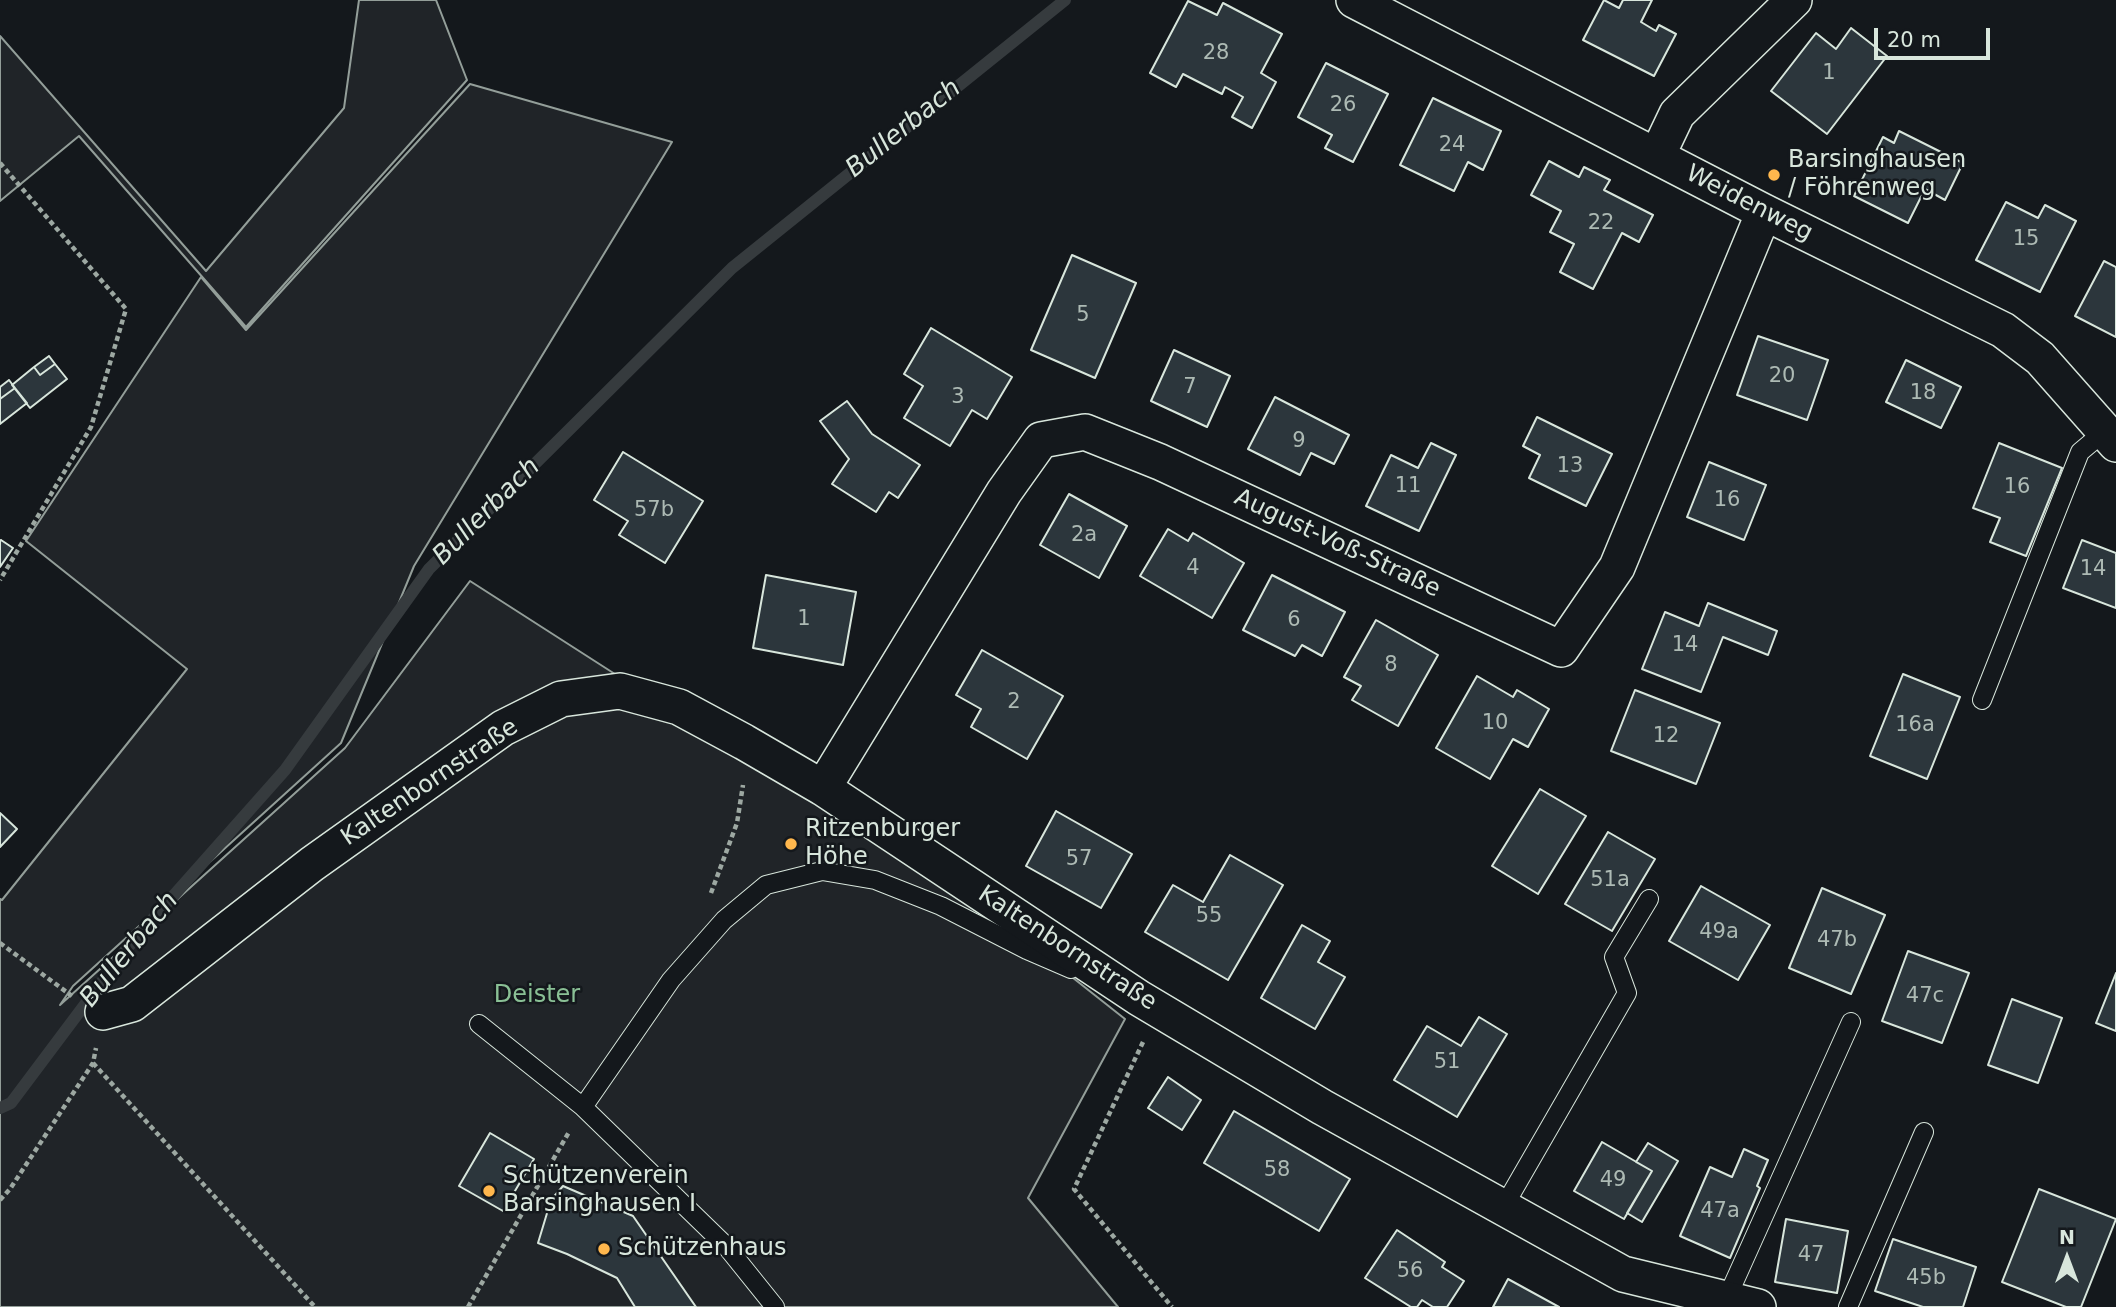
<!DOCTYPE html>
<html>
<head>
<meta charset="utf-8">
<style>
  body { margin:0 }
  #map { position:relative; width:2116px; height:1307px; overflow:hidden; background:#14181c; font-family:"DejaVu Sans",sans-serif }
  canvas { display:block }
  .north { position:absolute; left:2032px; top:1223px; width:70px; height:70px; -webkit-text-stroke:5px #14181c; paint-order:stroke; rotate:0deg; font-size:19px; font-weight:700; line-height:28px; text-align:center; color:#d8e6dc }
  .north::after { content:''; display:block; margin:auto; width:24px; height:32px; background:#d8e6dc; clip-path:polygon(50% 0,100% 100%,50% 72%,0 100%) }
  .scale { position:absolute; left:1874px; top:28px; width:116px; height:32px; box-sizing:border-box; border:4px solid #d8e6dc; border-top:0; padding-left:9px; font-size:21px; line-height:24px; white-space:nowrap; color:#d8e6dc; -webkit-text-stroke:5px #14181c; paint-order:stroke }
</style>
</head>
<body>
<div id="map">
<canvas width="2116" height="1307"></canvas>
<div class="north">N</div>
<div class="scale">20 m</div>
</div>
<script>
const ctx = document.querySelector('canvas').getContext('2d');
ctx.lineJoin = 'round';
function fill(path, color) {
  ctx.fillStyle = color;
  ctx.fill(path, 'evenodd');
}
function poly(rows) {
  const path = new Path2D();
  for (const r of rows) {
    path.moveTo(r[0], r[1]);
    for (let i = 2; i < r.length; i += 2) path.lineTo(r[i], r[i + 1]);
  }
  return path;
}
function trace(path, color, width, dash) {
  ctx.strokeStyle = color;
  ctx.lineWidth = width;
  ctx.lineCap = dash ? 'butt' : 'round';
  ctx.setLineDash(dash || []);
  ctx.stroke(path);
}
function write(font, color, halo, rows, align = 'center') {
  ctx.font = font + ' "DejaVu Sans",sans-serif';
  ctx.lineWidth = 5;
  ctx.setLineDash([]);
  ctx.textBaseline = 'middle';
  ctx.strokeStyle = halo;
  ctx.fillStyle = color;
  for (const [text, x, y, turn = 0] of rows) {
    ctx.save();
    ctx.translate(x, y);
    ctx.rotate((+turn || 0) * Math.PI / 180);
    ctx.textAlign = isNaN(turn) ? turn : align;
    if (halo) ctx.strokeText(text, 0, 0);
    ctx.fillText(text, 0, 0);
    ctx.restore();
  }
}
const green = poly([
  [359,0,436,0,467,80,246,327,79,136,0,201,0,36,206,271,344,108,359,0],
  [470,84,672,142,414,566,341,743,73,986,60,1005,345,748,470,581,1006,925,1125,1019,1028,1198,1118,1307,0,1307,0,899,2,900,187,669,26,541,201,277,246,330,470,84]
]);
fill(green, '#202428');
trace(green, '#939e99', 2);
trace(poly([
  [0,1108,11,1103,128,947,285,770,429,569,732,268,1065,0]
]), '#363b3e', 12);
const building = poly([
  [1604,0,1619,8,1623,0,1652,0,1641,22,1656,31,1659,25,1676,34,1654,76,1583,40,1604,0],
  [1188,1,1217,15,1223,3,1282,34,1261,73,1276,82,1252,128,1232,117,1243,97,1225,87,1222,94,1183,74,1176,87,1150,73,1188,1],
  [1851,28,1887,56,1827,134,1771,91,1816,33,1836,49,1851,28],
  [1326,63,1388,94,1353,162,1325,148,1332,135,1298,117,1326,63],
  [1433,98,1501,131,1483,170,1468,162,1454,191,1400,165,1433,98],
  [1899,131,1963,163,1945,200,1925,189,1908,223,1854,196,1883,137,1894,143,1899,131],
  [1549,161,1579,177,1584,167,1610,180,1604,190,1653,215,1639,242,1622,233,1593,289,1560,272,1574,244,1550,232,1561,211,1531,195,1549,161],
  [2006,202,2038,218,2045,205,2076,221,2040,292,1976,260,2006,202],
  [1072,255,1136,283,1095,378,1031,350,1072,255],
  [2104,261,2116,267,2116,337,2075,316,2104,261],
  [931,328,1012,377,987,419,972,410,950,446,904,418,923,386,904,374,931,328],
  [1758,336,1828,360,1807,420,1737,395,1758,336],
  [1174,350,1230,376,1207,427,1151,401,1174,350],
  [49,356,55,364,40,375,34,367,49,356],
  [1906,360,1961,387,1941,428,1886,402,1906,360],
  [55,364,67,379,30,408,12,385,34,367,40,375,55,364],
  [9,380,15,388,0,399,0,387,9,380],
  [15,388,27,403,0,424,0,399,15,388],
  [1275,397,1349,435,1334,464,1311,453,1300,475,1248,449,1275,397],
  [847,401,872,434,920,465,898,498,889,492,876,512,832,484,849,459,820,421,847,401],
  [1537,417,1612,454,1586,506,1529,478,1540,455,1523,446,1537,417],
  [1431,443,1456,455,1419,531,1366,506,1391,455,1418,468,1431,443],
  [1999,443,2062,468,2026,556,1990,542,2000,518,1973,508,1999,443],
  [623,452,703,501,665,563,619,535,628,521,594,500,623,452],
  [1709,462,1766,485,1744,540,1687,517,1709,462],
  [1069,494,1127,526,1099,578,1040,545,1069,494],
  [1168,529,1188,541,1193,533,1244,563,1212,618,1140,576,1168,529],
  [1,540,13,548,0,567,0,541,1,540],
  [2082,540,2116,553,2116,608,2063,588,2082,540],
  [766,575,856,592,843,665,753,648,766,575],
  [1272,575,1345,612,1322,656,1302,645,1295,656,1243,630,1272,575],
  [1708,603,1777,631,1768,655,1723,637,1701,692,1642,669,1665,612,1699,626,1708,603],
  [1376,620,1438,655,1398,726,1352,700,1361,686,1344,677,1376,620],
  [982,650,1063,696,1027,759,971,727,981,709,956,695,982,650],
  [1903,674,1960,697,1927,779,1870,756,1903,674],
  [1477,676,1513,697,1517,690,1549,709,1528,747,1513,739,1490,779,1436,748,1477,676],
  [1635,690,1720,723,1696,784,1611,751,1635,690],
  [1540,789,1586,816,1538,894,1492,866,1540,789],
  [1056,811,1132,854,1101,908,1026,866,1056,811],
  [0,813,17,829,0,847,0,813],
  [1608,832,1655,859,1612,931,1565,904,1608,832],
  [1230,855,1283,885,1228,980,1145,932,1173,885,1203,902,1230,855],
  [1701,886,1770,925,1738,980,1669,941,1701,886],
  [1822,888,1885,915,1851,994,1789,968,1822,888],
  [1302,925,1330,941,1318,962,1345,977,1315,1029,1261,998,1302,925],
  [1908,951,1969,973,1942,1043,1882,1021,1908,951],
  [2116,973,2116,1031,2096,1023,2116,973],
  [2012,999,2062,1018,2038,1083,1988,1065,2012,999],
  [1479,1017,1507,1034,1457,1117,1394,1080,1427,1026,1461,1046,1479,1017],
  [1168,1077,1201,1100,1182,1130,1148,1108,1168,1077],
  [1234,1111,1350,1179,1319,1231,1204,1163,1234,1111],
  [490,1133,534,1159,503,1211,459,1186,490,1133],
  [1602,1142,1652,1171,1624,1219,1574,1191,1602,1142],
  [1648,1143,1678,1161,1642,1222,1627,1213,1652,1171,1636,1162,1648,1143],
  [1744,1149,1768,1160,1757,1186,1760,1188,1730,1258,1680,1236,1710,1167,1732,1177,1744,1149],
  [563,1186,633,1216,696,1307,635,1307,617,1278,567,1254,538,1243,551,1200,563,1186],
  [2039,1189,2116,1219,2081,1307,2066,1307,2002,1282,2039,1189],
  [1786,1219,1848,1231,1837,1293,1775,1282,1786,1219],
  [1397,1230,1445,1262,1442,1267,1464,1281,1447,1307,1433,1307,1422,1300,1417,1307,1411,1307,1365,1278,1397,1230],
  [1893,1239,1976,1267,1963,1307,1923,1307,1875,1291,1893,1239],
  [1508,1279,1559,1307,1493,1307,1508,1279]
]);
fill(building, '#2c363c');
trace(building, '#d8e6dc', 2);
const lane = poly([
  [1982,700,2080,452,2105,431],
  [479,1024,583,1107,726,1246,775,1307],
  [583,1107,671,980,724,920,766,885,822,871,875,880,941,906,1027,950,1071,969],
  [1503,1208,1627,993,1614,957,1649,899],
  [1726,1300,1851,1022],
  [1848,1307,1924,1132]
]);
const street = poly([
  [1354,0,1764,212,2003,330,2040,358,2116,444],
  [1657,156,1677,114,1794,0],
  [823,788,1004,492,1041,440,1085,432,1160,462,1561,649,1617,567,1764,212],
  [103,1012,132,1004,312,864,503,728,561,699,620,691,679,707,744,742,823,788,1139,998,1322,1107,1623,1274,1758,1307]
]);
trace(lane, '#d8e6dc', 20);
trace(street, '#d8e6dc', 38);
trace(poly([
  [0,163,126,309,91,427,0,580],
  [711,893,737,823,743,785],
  [0,943,72,996],
  [1143,1042,1074,1189,1172,1307],
  [93,1063,315,1307],
  [0,1200,10,1189,93,1063,96,1048],
  [468,1307,569,1132]
]), '#9da8a2', 4.5, [5, 3.5]);
trace(lane, '#14181c', 18);
trace(street, '#14181c', 35);
for (const [x, y, r, color] of [
  [1774,175,7,"#ffb74d"],
  [791,844,7,"#ffb74d"],
  [489,1191,7,"#ffb74d"],
  [604,1249,7,"#ffb74d"]
]) {
  const dot = new Path2D();
  dot.arc(x, y, r, 0, 2 * Math.PI);
  ctx.fillStyle = color;
  ctx.fill(dot);
  trace(dot, '#14181c', 2.5);
}
write('21px', '#adbab4', null, [
  ["28",1216,54],
  ["1",1829,74],
  ["26",1343,106],
  ["24",1452,146],
  ["22",1601,224],
  ["15",2026,240],
  ["5",1083,316],
  ["20",1782,377],
  ["7",1190,388],
  ["18",1923,394],
  ["3",958,398],
  ["9",1299,442],
  ["13",1570,467],
  ["11",1408,487],
  ["16",2017,488],
  ["16",1727,501],
  ["57b",654,511],
  ["2a",1084,536],
  ["4",1193,569],
  ["14",2093,570],
  ["1",804,620],
  ["6",1294,621],
  ["14",1685,646],
  ["8",1391,666],
  ["2",1014,703],
  ["10",1495,724],
  ["16a",1915,726],
  ["12",1666,737],
  ["57",1079,860],
  ["51a",1610,881],
  ["55",1209,917],
  ["49a",1719,933],
  ["47b",1837,941],
  ["47c",1925,997],
  ["51",1447,1063],
  ["58",1277,1171],
  ["49",1613,1181],
  ["47a",1720,1212],
  ["47",1811,1256],
  ["56",1410,1272],
  ["45b",1926,1279]
]);
write('24px', '#d8e6dc', '#14181c', [
  ["Barsinghausen",1788,161],
  ["/ Föhrenweg",1788,189],
  ["Ritzenburger",805,830],
  ["Höhe",805,858],
  ["Schützenverein",503,1177],
  ["Barsinghausen I",503,1205],
  ["Schützenhaus",618,1249]
], 'left');
write('24px', '#d8e6dc', '#14181c', [
  ["Weidenweg",1749,204,27],
  ["August-Voß-Straße",1337,544,25],
  ["Kaltenbornstraße",430,783,-34],
  ["Kaltenbornstraße",1067,949,33]
]);
write('24px', '#8ac095', '#14181c', [
  ["Deister",537,996]
]);
write('italic 26px', '#d8e6dc', '#14181c', [
  ["Bullerbach",904,129,-39],
  ["Bullerbach",487,512,-45],
  ["Bullerbach",130,950,-51]
]);
</script>
</body>
</html>
